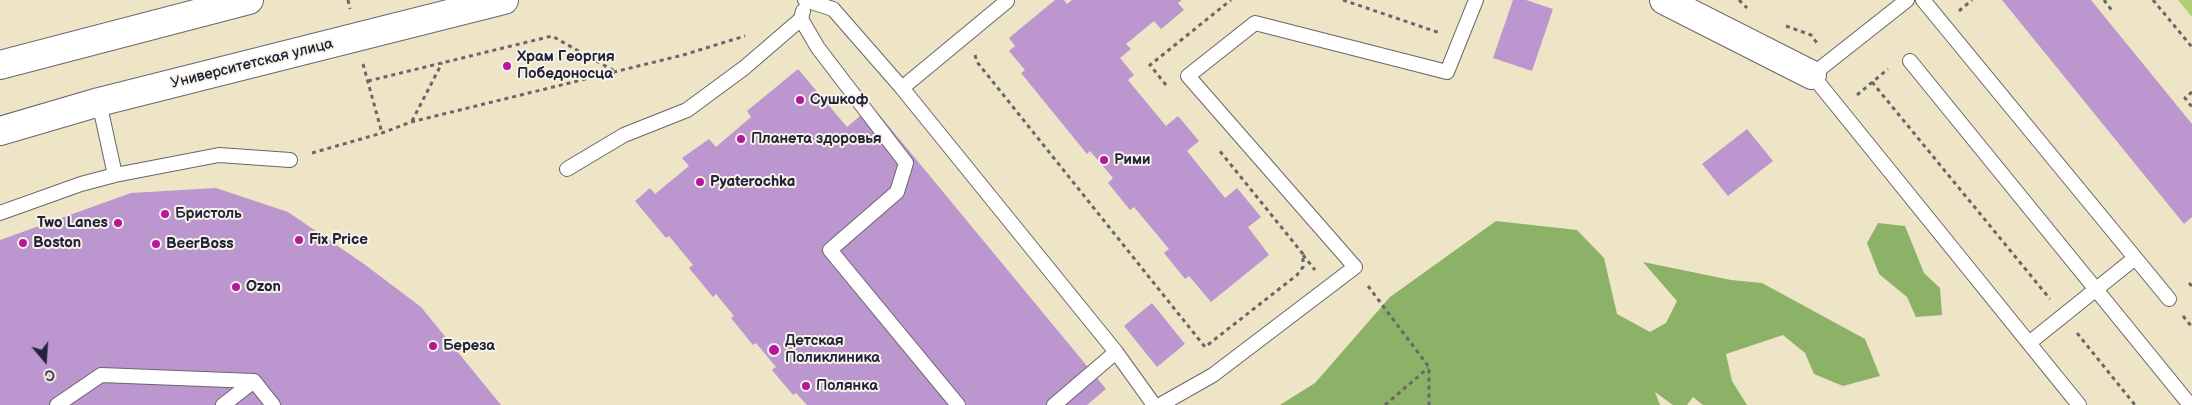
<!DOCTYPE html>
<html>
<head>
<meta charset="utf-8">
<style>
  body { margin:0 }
  #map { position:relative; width:2192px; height:405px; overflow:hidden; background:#eee4c6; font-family:"Balsamiq Sans",sans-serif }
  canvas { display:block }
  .north { position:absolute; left:20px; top:335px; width:50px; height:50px; -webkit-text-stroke:4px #f7f3e8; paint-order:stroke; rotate:162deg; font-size:14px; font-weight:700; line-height:20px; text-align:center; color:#22223b }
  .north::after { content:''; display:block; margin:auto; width:18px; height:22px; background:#22223b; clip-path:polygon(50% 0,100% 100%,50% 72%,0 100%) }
</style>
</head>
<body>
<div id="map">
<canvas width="2192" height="405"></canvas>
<div class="north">С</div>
</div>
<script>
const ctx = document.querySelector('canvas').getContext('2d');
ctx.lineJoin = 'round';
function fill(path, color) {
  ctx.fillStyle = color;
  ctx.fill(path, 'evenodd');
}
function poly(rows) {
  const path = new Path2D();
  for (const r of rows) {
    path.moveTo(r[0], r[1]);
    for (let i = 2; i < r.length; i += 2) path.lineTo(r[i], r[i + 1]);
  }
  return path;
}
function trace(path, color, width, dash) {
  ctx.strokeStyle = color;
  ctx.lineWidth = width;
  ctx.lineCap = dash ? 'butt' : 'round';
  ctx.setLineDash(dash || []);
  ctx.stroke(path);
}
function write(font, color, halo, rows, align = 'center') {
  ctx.font = font + ' "Balsamiq Sans",sans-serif';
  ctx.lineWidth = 4;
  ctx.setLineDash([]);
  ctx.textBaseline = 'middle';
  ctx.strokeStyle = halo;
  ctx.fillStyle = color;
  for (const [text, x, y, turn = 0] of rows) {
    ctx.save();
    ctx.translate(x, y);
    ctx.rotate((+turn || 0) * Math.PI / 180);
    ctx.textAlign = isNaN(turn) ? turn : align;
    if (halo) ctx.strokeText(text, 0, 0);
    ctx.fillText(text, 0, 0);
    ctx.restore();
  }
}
fill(poly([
  [2178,0,2192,0,2192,17]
]), '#b1cf76');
fill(poly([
  [1496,221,1577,230,1604,258,1617,314,1650,332,1666,323,1677,301,1643,262,1731,280,1762,283,1865,339,1880,376,1843,386,1814,374,1805,353,1783,335,1726,354,1732,381,1747,405,1703,405,1693,397,1687,405,1673,405,1655,392,1660,405,1280,405,1315,383,1390,297],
  [1878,223,1905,226,1924,273,1940,288,1942,315,1916,317,1907,297,1879,274,1867,243]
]), '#8cb267');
fill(poly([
  [1055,0,1064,0,1067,4,1072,0,1182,0,1178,3,1184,10,1161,29,1154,21,1126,44,1131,49,1120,58,1134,75,1128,80,1166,126,1178,116,1199,141,1187,151,1225,198,1237,188,1261,217,1248,227,1269,255,1211,302,1189,276,1185,279,1164,253,1169,249,1134,207,1130,210,1108,183,1113,178,1090,151,1087,154,1021,73,1025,70,1009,51,1015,46,1009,38],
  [1513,0,1526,0,1553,9,1532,71,1493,58],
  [2002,0,2091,0,2192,124,2192,217,2184,224],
  [798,69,847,127,872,106,1106,389,1087,405,807,405,796,393,793,395,772,370,776,367,756,343,753,345,731,318,734,316,716,294,713,297,689,268,693,265,669,236,666,238,635,201,650,188,655,194,689,166,682,158,709,139,716,147,751,117,747,111],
  [1747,129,1773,161,1728,196,1702,164],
  [216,188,288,212,364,264,421,307,501,405,0,405,0,240,131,193],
  [1152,303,1185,344,1157,367,1124,326]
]), '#bc96ce');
const lane = poly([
  [805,0,833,9,902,88,1116,352,1154,405],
  [1907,0,1812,75,2079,405],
  [1923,0,2169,299],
  [801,19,818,48,906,163,897,192,830,250,958,405],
  [1910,61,2190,405],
  [902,88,1007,1],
  [99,102,115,175],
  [567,169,624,135,687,110,744,68,801,19,803,11],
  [0,213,81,184,115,175,219,155,290,160],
  [2029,343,2135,258],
  [57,405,101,375,254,381,273,405],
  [223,405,254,381],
  [1054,405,1116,352],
  [1160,405,1213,375,1355,267,1188,76,1255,23,1447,72,1476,0]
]);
const street = poly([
  [1664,0,1812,75]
]);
const secondary = poly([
  [0,65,249,0],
  [0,131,99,102,504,0]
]);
trace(lane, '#69666c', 16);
trace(street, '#69666c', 30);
trace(secondary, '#69666c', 30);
trace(poly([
  [348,0,350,9],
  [1343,0,1440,33],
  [1739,0,1747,8],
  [2104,0,2113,12],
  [2153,0,2192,47],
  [1959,11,1972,0],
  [1786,26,1811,35,1817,43],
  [975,55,977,62,1205,347,1297,275,1303,267,1303,254,1219,150],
  [363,64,382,133],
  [368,81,552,36,616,72],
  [1872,82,2050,299],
  [1166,85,1150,65,1231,0],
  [2192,92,2185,98,2192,107],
  [1857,95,1888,69],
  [412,121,442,63],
  [312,153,382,133,411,122,683,55,745,36],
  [1303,255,1315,270],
  [2189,283,2192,286],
  [1368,286,1429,367,1429,405],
  [2183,316,2192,327],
  [2077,333,2135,405],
  [1385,405,1428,368]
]), '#69666c', 3, [4, 4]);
trace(lane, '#fff', 14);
trace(street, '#fff', 28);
trace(secondary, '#fff', 28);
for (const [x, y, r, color] of [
  [507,66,5,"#b5179e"],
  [800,100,5,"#b5179e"],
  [741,139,5,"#b5179e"],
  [1104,160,5,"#b5179e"],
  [700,182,5,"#b5179e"],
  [165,214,5,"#b5179e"],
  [118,223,5,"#b5179e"],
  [299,240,5,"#b5179e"],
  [23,243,5,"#b5179e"],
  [156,244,5,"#b5179e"],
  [236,287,5,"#b5179e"],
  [433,346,5,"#b5179e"],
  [774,350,6,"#b5179e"],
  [806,386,5,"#b5179e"]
]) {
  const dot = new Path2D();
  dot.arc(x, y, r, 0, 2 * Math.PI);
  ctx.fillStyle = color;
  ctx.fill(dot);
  trace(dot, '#f7f3e8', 2);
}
write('bold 15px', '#22223b', '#f7f3e8', [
  ["Храм Георгия",517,57],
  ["Победоносца",517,74],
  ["Сушкоф",810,100],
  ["Планета здоровья",751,139],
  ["Рими",1114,160],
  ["Pyaterochka",710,182],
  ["Бристоль",175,214],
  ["Two Lanes",108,223,"right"],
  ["Fix Price",309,240],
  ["Boston",33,243],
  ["BeerBoss",166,244],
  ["Ozon",246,287],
  ["Детская",785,341],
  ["Поликлиника",785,358],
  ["Береза",443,346],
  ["Полянка",816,386]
], 'left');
write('15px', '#22223b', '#f7f3e8', [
  ["Университетская улица",252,64,-14]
]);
</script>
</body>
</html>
